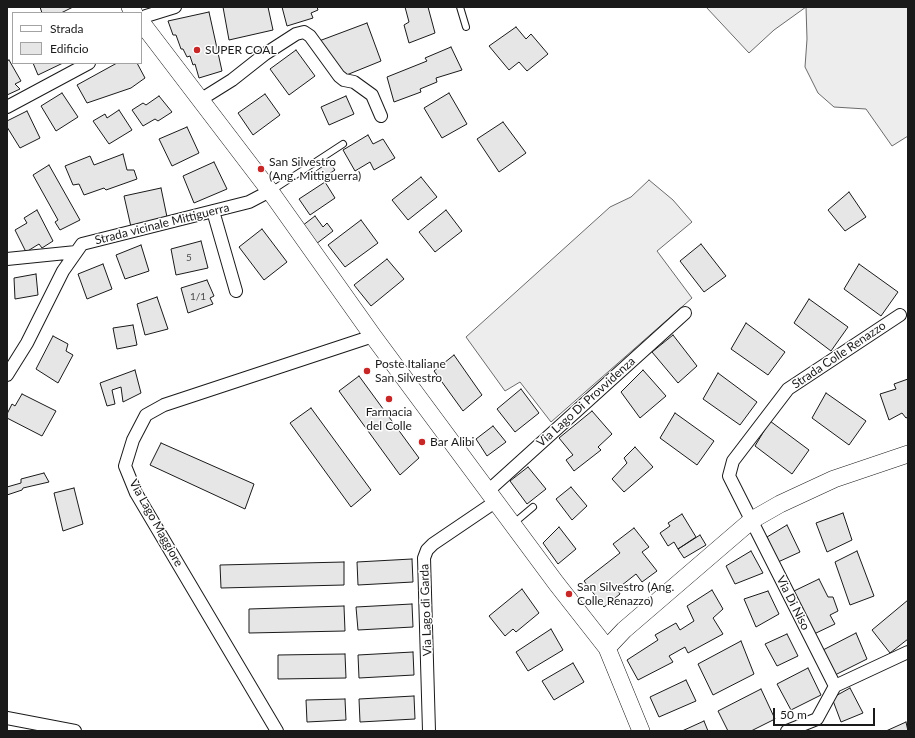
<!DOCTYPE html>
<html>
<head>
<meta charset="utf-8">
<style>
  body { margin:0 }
  #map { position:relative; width:915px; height:738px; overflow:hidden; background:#fff; font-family:Lato,sans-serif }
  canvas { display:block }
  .frame { position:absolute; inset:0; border:8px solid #1a1a1a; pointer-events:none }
  .legend { position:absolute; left:12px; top:12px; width:130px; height:52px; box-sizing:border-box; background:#fff; border:1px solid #a3a3a3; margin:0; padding:5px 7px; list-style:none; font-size:12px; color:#1a1a1a }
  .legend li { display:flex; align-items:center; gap:8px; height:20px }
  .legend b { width:20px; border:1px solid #a3a3a3 }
  .scale { position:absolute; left:773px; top:708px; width:102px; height:18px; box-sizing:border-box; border:2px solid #1a1a1a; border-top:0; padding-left:5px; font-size:12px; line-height:14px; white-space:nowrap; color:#1a1a1a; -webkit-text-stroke:3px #fff; paint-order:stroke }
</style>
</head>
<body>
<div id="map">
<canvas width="915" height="738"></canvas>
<div class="frame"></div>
<ul class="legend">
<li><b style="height:5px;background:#fff"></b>Strada</li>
<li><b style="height:11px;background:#e6e6e6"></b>Edificio</li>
</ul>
<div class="scale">50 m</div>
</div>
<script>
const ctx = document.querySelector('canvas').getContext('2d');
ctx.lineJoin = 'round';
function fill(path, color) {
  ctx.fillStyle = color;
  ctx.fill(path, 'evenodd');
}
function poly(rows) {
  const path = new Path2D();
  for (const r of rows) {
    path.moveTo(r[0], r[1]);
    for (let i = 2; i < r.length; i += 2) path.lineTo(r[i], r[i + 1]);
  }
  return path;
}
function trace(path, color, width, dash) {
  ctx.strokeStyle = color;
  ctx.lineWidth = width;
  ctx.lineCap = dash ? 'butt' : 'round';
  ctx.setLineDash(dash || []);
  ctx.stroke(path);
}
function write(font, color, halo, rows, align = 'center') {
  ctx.font = font + ' Lato,sans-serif';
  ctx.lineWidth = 3;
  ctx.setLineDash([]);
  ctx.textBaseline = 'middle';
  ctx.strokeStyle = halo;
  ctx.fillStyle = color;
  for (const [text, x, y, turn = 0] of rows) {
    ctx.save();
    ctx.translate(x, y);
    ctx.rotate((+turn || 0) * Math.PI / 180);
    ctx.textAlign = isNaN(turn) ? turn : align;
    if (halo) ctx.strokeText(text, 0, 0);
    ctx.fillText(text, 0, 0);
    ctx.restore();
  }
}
const built = poly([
  [706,7,806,7,774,30,749,53,706,7],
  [806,7,908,7,908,136,892,146,866,109,834,107,818,93,805,67,807,39,806,7],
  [649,180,673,200,692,222,657,251,692,298,551,422,520,382,505,391,466,337,610,207,631,197,649,180]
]);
fill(built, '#ededed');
trace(built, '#6a6a6a', 1);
const building = poly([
  [40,7,73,7,61,13,42,13,40,7],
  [223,7,268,7,273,30,229,40,223,7],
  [282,7,317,7,318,10,311,13,313,18,287,26,282,7],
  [405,7,428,7,435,33,409,43,404,25,409,22,405,7],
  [209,12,222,71,199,78,195,64,193,65,190,56,187,57,183,49,181,49,176,35,173,35,168,21,209,12],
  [367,23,381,61,344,76,319,41,367,23],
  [516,27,526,39,531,34,548,54,527,71,519,62,509,70,489,46,516,27],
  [451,47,462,70,436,78,437,82,420,89,421,92,394,102,387,77,427,61,425,58,451,47],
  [296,50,315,76,289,95,270,69,296,50],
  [9,60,21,81,15,84,20,89,7,95,7,61,9,60],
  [33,63,63,63,38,75,33,63],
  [117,63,137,63,145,78,131,88,87,103,77,85,117,63],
  [62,93,78,117,56,131,41,106,62,93],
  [449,93,467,124,442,138,424,108,449,93],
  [265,94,280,115,253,135,238,113,265,94],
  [159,96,172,112,158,121,155,119,143,126,132,110,143,103,146,105,159,96],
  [346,96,354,114,329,125,321,107,346,96],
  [119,110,132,130,109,144,93,121,105,114,107,118,119,110],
  [27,111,40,138,20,148,7,127,7,121,27,111],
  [503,122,526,153,499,172,477,139,503,122],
  [187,127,199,153,172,166,159,139,187,127],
  [368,135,373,144,383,139,395,158,374,170,370,162,355,171,343,150,368,135],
  [123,154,127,170,134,170,137,179,106,190,104,188,84,195,79,184,73,185,65,166,90,156,94,165,123,154],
  [214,162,227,189,194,203,183,176,214,162],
  [329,162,335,170,318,181,313,173,329,162],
  [49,165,80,220,60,230,55,222,58,220,33,175,49,165],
  [421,177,437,197,408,220,392,200,421,177],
  [325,182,335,198,310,215,299,199,325,182],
  [161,188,167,217,131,227,124,196,161,188],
  [849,192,866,217,845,231,828,210,849,192],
  [37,210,53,241,42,248,39,244,26,252,15,230,27,223,24,218,37,210],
  [446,210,462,231,435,252,419,232,446,210],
  [315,216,323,227,327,223,333,231,316,244,302,226,315,216],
  [361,220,378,243,345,267,328,245,361,220],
  [262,229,287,262,264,280,239,247,262,229],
  [201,241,208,268,176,275,171,249,201,241],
  [701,244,726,276,704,292,680,261,701,244],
  [141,245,149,271,125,279,116,255,141,245],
  [387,259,404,279,371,306,354,285,387,259],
  [103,264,112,289,87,299,78,274,103,264],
  [859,264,898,292,881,316,844,289,859,264],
  [36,274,38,295,15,299,14,278,36,274],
  [207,280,214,296,210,298,213,304,188,313,181,288,207,280],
  [157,297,168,329,145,335,137,304,157,297],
  [809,299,848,327,831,351,794,323,809,299],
  [746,323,785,352,768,375,731,349,746,323],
  [133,325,137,345,117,349,113,328,133,325],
  [673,335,697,366,678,383,652,352,673,335],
  [53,336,68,344,66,351,73,355,58,383,36,369,53,336],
  [454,355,482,395,463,411,434,371,454,355],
  [135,370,141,393,123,402,121,387,112,390,115,404,107,406,100,383,135,370],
  [643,370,666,396,640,418,621,392,643,370],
  [718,373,757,402,740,425,703,399,718,373],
  [359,376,419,458,400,475,339,391,359,376],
  [908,379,908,417,906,418,902,413,889,420,880,394,896,389,894,384,908,379],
  [521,389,539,413,515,432,497,409,521,389],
  [826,393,866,421,849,445,812,418,826,393],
  [22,394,56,411,42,436,7,418,7,414,12,404,15,406,22,394],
  [311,408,371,490,351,507,290,423,311,408],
  [592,411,612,434,598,447,601,450,574,471,566,460,573,455,559,438,592,411],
  [675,413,714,441,697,465,660,438,675,413],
  [770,421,809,450,792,474,755,446,770,421],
  [493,426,506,442,487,456,476,439,493,426],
  [161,443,254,484,245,509,150,465,161,443],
  [635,447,653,467,624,492,612,479,627,463,624,458,635,447],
  [528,467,546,489,527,504,510,481,528,467],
  [44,473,49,482,23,488,22,490,7,495,7,487,21,483,21,479,44,473],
  [571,487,587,506,572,520,556,499,571,487],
  [74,488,83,524,63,531,54,493,74,488],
  [843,513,852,540,827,552,816,523,843,513],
  [682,514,696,537,678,549,674,542,668,546,660,533,670,526,668,523,682,514],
  [787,525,800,552,778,562,767,537,787,525],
  [559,527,576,549,558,564,543,543,559,527],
  [634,528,649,547,642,552,657,571,642,582,636,574,617,589,620,594,604,607,584,581,620,553,613,544,634,528],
  [700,535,706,545,684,558,678,549,700,535],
  [751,551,763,573,735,584,726,566,751,551],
  [857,551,874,596,850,605,835,562,857,551],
  [412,559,413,582,358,585,357,562,412,559],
  [344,562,344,585,221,588,220,565,344,562],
  [819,579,828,597,833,597,838,611,830,615,835,624,814,634,794,591,819,579],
  [522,589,539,613,516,632,513,629,505,636,489,616,522,589],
  [712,590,723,609,713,618,723,634,688,653,685,647,669,656,673,662,638,680,627,660,658,640,655,635,676,623,680,630,694,621,687,606,712,590],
  [768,591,779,614,756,627,744,599,768,591],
  [908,600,908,639,890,653,872,630,908,600],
  [412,604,413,627,358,630,356,607,412,604],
  [344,606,345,631,249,633,249,609,344,606],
  [551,629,563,650,528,671,516,652,551,629],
  [856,633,867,659,835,675,823,650,856,633],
  [787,634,798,656,777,666,765,644,787,634],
  [741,641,754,674,713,695,698,664,741,641],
  [413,652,414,675,359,678,358,655,413,652],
  [345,654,346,678,278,679,278,655,345,654],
  [573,663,584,682,554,700,542,681,573,663],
  [808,668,821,695,791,710,777,684,808,668],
  [686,680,696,701,659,717,650,697,686,680],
  [850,688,863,713,841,722,832,698,850,688],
  [761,689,775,719,751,731,728,731,718,711,761,689],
  [414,696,415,719,360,722,359,699,414,696],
  [345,699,346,720,307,722,306,700,345,699],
  [704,721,708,731,682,731,704,721],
  [906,722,908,731,886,731,906,722]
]);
fill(building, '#e6e6e6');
trace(building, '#1a1a1a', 1);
const lane = poly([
  [460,7,466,27],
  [271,191,343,144],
  [514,523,533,507]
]);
const street = poly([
  [141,21,146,16,175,7],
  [200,100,232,80,265,54,296,34,304,32,310,36,339,76,344,80,354,82,372,95,381,116],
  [7,107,89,63],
  [213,211,236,291],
  [7,259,76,252],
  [900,315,788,389,733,461,729,476,835,686,908,652],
  [7,375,27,343,63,271,82,244,249,202,270,191],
  [488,491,685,313],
  [7,718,75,731],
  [277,731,136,493,125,466,133,440,146,415,164,405,373,336],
  [429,731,424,558,427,550,433,544,495,502],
  [787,731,817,719,835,686]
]);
const secondary = poly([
  [130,7,134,13],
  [141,22,270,191,373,336,556,583,607,648,641,731],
  [607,648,624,630,752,520,780,504,834,479,908,454]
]);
trace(lane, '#1a1a1a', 8);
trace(street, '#1a1a1a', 14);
trace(secondary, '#1a1a1a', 18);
trace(lane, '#fff', 6);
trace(street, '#fff', 12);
trace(secondary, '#fff', 17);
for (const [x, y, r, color] of [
  [197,50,4,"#c62828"],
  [261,169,4,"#c62828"],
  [367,371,4,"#c62828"],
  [389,399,4,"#c62828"],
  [422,442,4,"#c62828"],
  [569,594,4,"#c62828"]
]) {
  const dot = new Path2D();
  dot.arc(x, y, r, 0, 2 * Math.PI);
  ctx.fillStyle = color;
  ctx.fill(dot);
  trace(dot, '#fff', 1.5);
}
write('10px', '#4d4d4d', null, [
  ["5",189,258],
  ["1/1",198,297]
]);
write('12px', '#1a1a1a', '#fff', [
  ["SUPER COAL",205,50],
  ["San Silvestro",269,162],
  ["(Ang. Mittiguerra)",269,176],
  ["Poste Italiane",375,364],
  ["San Silvestro",375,378],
  ["Farmacia",389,412,"center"],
  ["del Colle",389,426,"center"],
  ["Bar Alibi",430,442],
  ["San Silvestro (Ang.",577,587],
  ["Colle Renazzo)",577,601]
], 'left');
write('12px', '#1a1a1a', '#fff', [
  ["Strada vicinale Mittiguerra",162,224,-14],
  ["Strada Colle Renazzo",839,355,-34],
  ["Via Lago Di Provvidenza",586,402,-42],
  ["Via Lago Maggiore",156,523,61],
  ["Via Di Niso",793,603,63],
  ["Via Lago di Garda",426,610,-92]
]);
</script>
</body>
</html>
